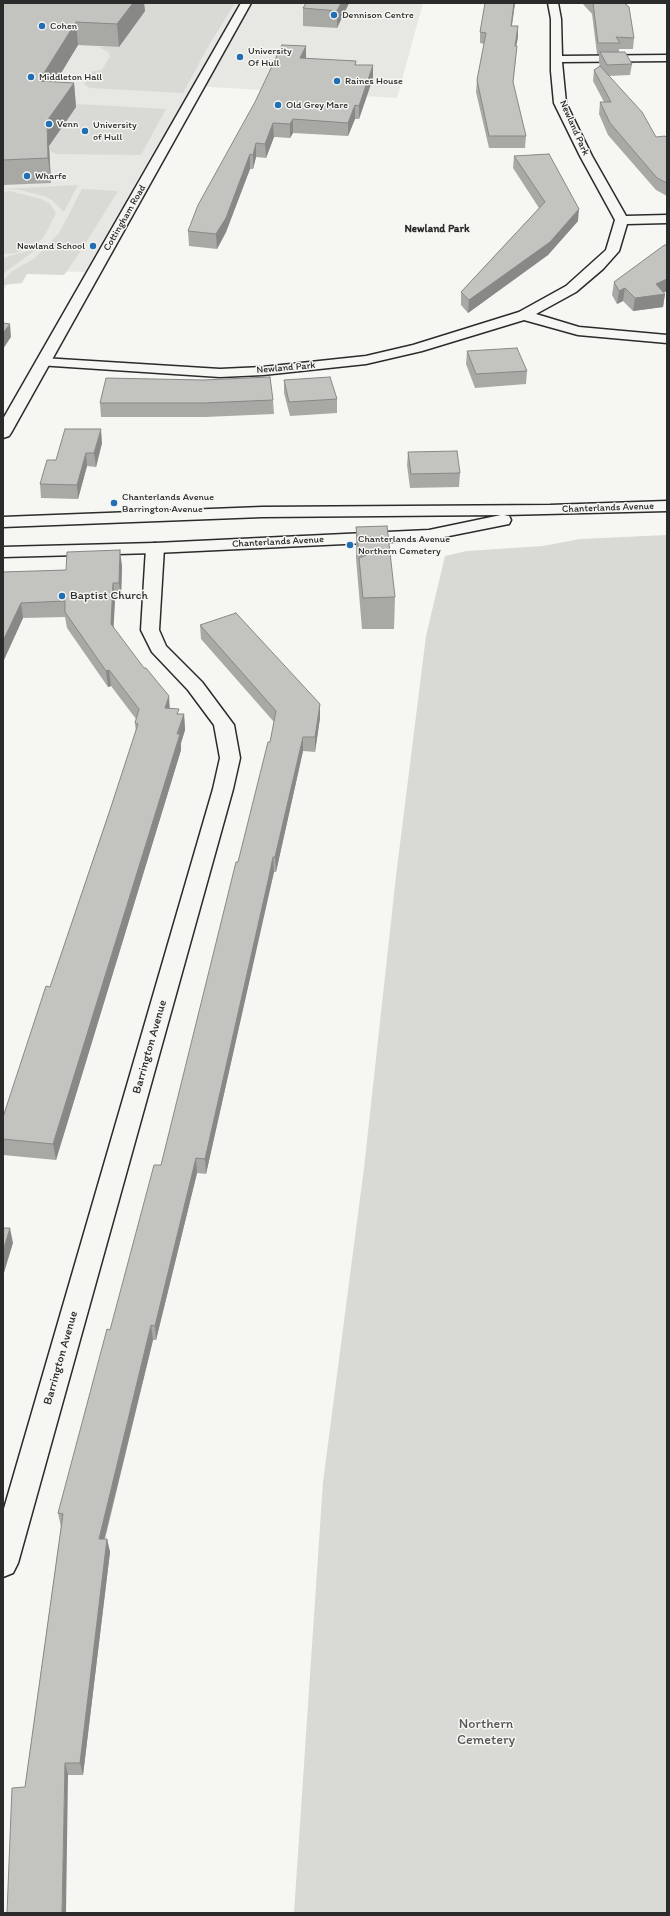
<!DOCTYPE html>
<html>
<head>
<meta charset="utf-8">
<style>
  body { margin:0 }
  #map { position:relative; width:670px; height:1916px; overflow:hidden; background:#f6f6f2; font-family:Itim,sans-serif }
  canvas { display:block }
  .frame { position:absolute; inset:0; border:4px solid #2b2b2b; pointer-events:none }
</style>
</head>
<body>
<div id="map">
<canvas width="670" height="1916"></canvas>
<div class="frame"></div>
</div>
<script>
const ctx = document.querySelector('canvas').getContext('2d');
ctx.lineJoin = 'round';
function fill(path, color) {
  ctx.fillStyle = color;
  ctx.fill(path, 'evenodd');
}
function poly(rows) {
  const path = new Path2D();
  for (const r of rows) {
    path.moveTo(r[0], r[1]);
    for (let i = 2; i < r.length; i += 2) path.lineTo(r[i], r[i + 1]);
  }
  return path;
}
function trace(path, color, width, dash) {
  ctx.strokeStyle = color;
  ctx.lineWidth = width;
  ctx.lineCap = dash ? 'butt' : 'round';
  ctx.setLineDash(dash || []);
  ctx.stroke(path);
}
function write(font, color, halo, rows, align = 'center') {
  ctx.font = font + ' Itim,sans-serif';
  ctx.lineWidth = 3;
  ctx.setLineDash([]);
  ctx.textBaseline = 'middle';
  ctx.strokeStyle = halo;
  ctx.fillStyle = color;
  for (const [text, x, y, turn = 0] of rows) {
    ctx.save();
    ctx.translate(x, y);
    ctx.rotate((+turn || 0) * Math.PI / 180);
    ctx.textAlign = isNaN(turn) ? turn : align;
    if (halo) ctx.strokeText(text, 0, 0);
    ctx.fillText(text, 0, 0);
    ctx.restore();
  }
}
fill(poly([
  [3,3,423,3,397,98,194,86,154,151,85,272,16,270,3,291]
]), '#e7e7e3');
fill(poly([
  [142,3,235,3,210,43,183,93,90,88,84,84,92,71,102,70,110,56,108,52,99,47,120,47,127,36,125,36,144,11],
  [77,104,166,109,141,155,57,154,47,150],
  [78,185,64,212,52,200,44,196,20,190,3,189],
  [82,189,118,191,80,252,64,275,27,274,22,283,3,285,3,281,11,272,35,258,59,233],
  [10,191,41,199,50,204,56,213,45,235,37,244,16,253,3,254,3,192],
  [38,248,4,273,3,273,3,258],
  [667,535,667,1913,294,1913,323,1482,364,1168,396,876,426,636,445,556,467,551,543,546,580,539]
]), '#d9d9d5');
const minor = poly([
  [548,3,558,3,561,19,562,56,667,55,667,61,562,62,566,103,592,156,626,216,667,215,667,223,627,224,619,251,603,269,576,292,536,314,579,327,667,335,667,343,578,335,524,320,422,351,366,364,263,375,220,377,38,365,36,362,38,359,43,358,220,369,263,367,366,356,413,345,519,312,566,286,606,250,615,220,580,156,554,103,551,71,551,19,548,3],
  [155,543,161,544,164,548,159,630,166,646,202,682,234,725,240,758,233,789,18,1563,13,1573,3,1577,3,1512,213,789,220,758,214,725,188,690,152,652,141,630,146,548,149,544,155,543]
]);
const tertiary = poly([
  [667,501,667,511,504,515,509,516,511,520,509,524,429,540,155,553,3,557,3,547,155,543,429,530,501,515,262,517,3,527,3,517,262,507,550,505,667,501]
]);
const secondary = poly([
  [241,3,251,3,11,433,9,436,3,438,3,419,241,3]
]);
trace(minor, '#2b2b2b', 3);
trace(tertiary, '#2b2b2b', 3);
trace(secondary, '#2b2b2b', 3);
fill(minor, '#f6f6f2');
fill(tertiary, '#f6f6f2');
fill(secondary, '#f6f6f2');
fill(poly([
  [3,3,144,3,145,11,119,47,78,45,55,82,74,83,76,107,49,146,51,183,3,185],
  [306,3,349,3,337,28,303,26,303,8],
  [485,3,515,3,512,26,518,26,518,37,516,46,516,57,513,84,526,136,525,148,489,148,476,92,477,80,484,44,480,43,480,32],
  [582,3,627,3,627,6,634,38,633,49,619,49,619,52,632,64,630,75,609,76,656,137,667,138,667,196,656,190,608,135,599,114,600,102,604,102,593,81,594,70,600,66,599,63,599,54,597,54,592,14],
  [306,46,306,59,356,61,356,65,373,78,359,119,355,119,348,136,293,133,290,138,274,137,266,158,256,157,253,169,250,169,226,232,217,249,189,246,188,231],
  [514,156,578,221,548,255,468,313,461,305,461,292,539,208,513,168],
  [667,244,667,291,663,292,665,294,663,307,633,311,623,301,617,304,612,295,614,282],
  [467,351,527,371,526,384,475,388,466,364],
  [203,380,273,400,274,414,205,417,101,417,100,403],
  [284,380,337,399,337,413,290,416,284,393],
  [102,443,96,467,87,466,78,499,41,498,40,484,56,460],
  [408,452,460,473,459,487,410,488,407,465],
  [356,527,395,597,394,629,362,629,356,558],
  [122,566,121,598,115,599,113,627,169,708,179,714,184,714,185,730,181,743,181,750,56,1160,3,1155,3,1117,50,987,136,732,135,723,136,719,111,686,108,687,67,628,65,617,23,618,3,662,3,572,66,570],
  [200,625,320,704,320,718,315,752,303,751,276,872,274,872,268,896,206,1174,197,1173,156,1340,153,1340,105,1539,107,1539,110,1552,83,1775,68,1775,25,1787,61,1527,58,1513,110,1330,161,1165,238,862,270,742,274,722,201,639]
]), '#a8a8a5');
fill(poly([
  [133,3,144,3,145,11,119,47,117,24],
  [341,3,349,3,337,28,337,11],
  [514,3,515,3,510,37,511,26],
  [76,22,78,45,42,105,39,81],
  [518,26,518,37,514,57,515,46],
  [306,46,306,59,300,58],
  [373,65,373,78,359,119,359,106],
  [74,83,76,107,49,146,51,183,48,158,47,121],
  [355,105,355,119,348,136,348,123],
  [293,119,293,133,290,138,290,124],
  [273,123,274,137,266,158,265,144],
  [256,143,256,157,253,169,253,155],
  [250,154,250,169,226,232,217,249,216,234],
  [579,209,578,221,548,255,468,313,469,300],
  [667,279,667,291,659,295,665,294,663,307,633,311,635,298,656,284],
  [625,288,623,301,617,304,619,291],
  [10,324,11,337,3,349,3,333],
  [101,429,102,443,96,467,94,453],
  [86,453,87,466,78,499,77,485],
  [120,550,122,566,121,598,119,583],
  [113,583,115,599,113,640,111,624],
  [21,603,23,618,3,662,3,641],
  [109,670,111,686,108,687,106,671],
  [169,696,170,712,165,708],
  [320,704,320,718,315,752,315,737],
  [184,714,185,730,181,743,181,750,56,1160,53,1144],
  [303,737,303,751,276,872,275,857],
  [273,857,274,872,206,1174,205,1159],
  [196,1158,197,1173,156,1340,155,1326],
  [10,1228,13,1243,3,1276,3,1251],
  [151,1325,153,1340,101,1552,99,1539],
  [107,1539,110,1552,83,1775,80,1763],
  [65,1763,68,1775,66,1913,62,1913]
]), '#888886');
const building = poly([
  [3,3,133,3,117,24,76,22,39,81,74,83,47,121,48,158,3,160,3,3],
  [306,3,341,3,337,11,303,8,306,3],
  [485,3,514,3,511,26,518,26,515,46,517,46,513,82,526,136,489,136,477,80,486,33,480,32,485,3],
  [593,3,624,3,629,7,634,38,616,37,620,43,598,43,593,3],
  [282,45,306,46,300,58,356,61,355,65,373,65,359,106,355,105,348,123,293,119,290,124,273,123,265,144,256,143,253,155,250,154,226,218,216,234,188,231,198,205,255,102,282,45],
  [600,52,625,52,632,64,607,65,600,52],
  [600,66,642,112,656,137,665,136,667,138,667,183,657,178,610,123,600,102,611,102,594,70,600,66],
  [549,154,579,209,550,242,469,300,461,292,545,202,514,156,549,154],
  [667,244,667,279,656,284,665,294,635,298,625,288,619,291,614,282,663,246,667,244],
  [3,323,10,324,3,333,3,323],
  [517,348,527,371,476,374,467,351,517,348],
  [270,377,273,400,204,403,100,403,106,378,203,380,270,377],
  [330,377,337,399,289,402,284,380,330,377],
  [65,429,101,429,94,453,86,453,77,485,40,484,47,460,56,460,65,429],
  [457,451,460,473,411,474,408,452,457,451],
  [387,526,395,597,363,598,359,558,367,555,359,555,356,527,387,526],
  [120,550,119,583,113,583,111,624,144,668,146,668,169,696,165,708,179,709,177,714,184,714,177,734,180,734,53,1144,3,1139,3,1117,46,986,50,987,109,813,138,724,135,723,139,709,109,670,106,671,65,612,65,601,21,603,3,641,3,572,66,570,67,552,120,550],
  [236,613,320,704,315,737,303,737,275,857,273,857,268,881,205,1159,196,1158,155,1326,151,1325,99,1539,107,1539,80,1763,65,1763,62,1913,7,1913,12,1788,25,1787,63,1514,58,1513,107,1329,110,1330,154,1165,161,1165,236,862,238,862,268,742,270,742,276,711,200,625,236,613],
  [3,1228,10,1228,3,1251,3,1228]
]);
fill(building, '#c3c3c0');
trace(building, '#888886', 1);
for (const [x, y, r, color] of [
  [334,15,4,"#1f6fb2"],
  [42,26,4,"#1f6fb2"],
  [240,57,4,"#1f6fb2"],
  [31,77,4,"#1f6fb2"],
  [337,81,4,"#1f6fb2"],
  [278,105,4,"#1f6fb2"],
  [49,124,4,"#1f6fb2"],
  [85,131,4,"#1f6fb2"],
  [27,176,4,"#1f6fb2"],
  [93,246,4,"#1f6fb2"],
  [114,503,4,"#1f6fb2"],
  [350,545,4,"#1f6fb2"],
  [62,596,4,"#1f6fb2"]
]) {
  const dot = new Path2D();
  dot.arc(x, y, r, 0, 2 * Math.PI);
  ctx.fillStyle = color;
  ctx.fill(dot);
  trace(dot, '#f6f6f2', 1.5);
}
write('10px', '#2b2b2b', '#f6f6f2', [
  ["Dennison Centre",342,15],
  ["Cohen",50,26],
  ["University",248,51],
  ["Of Hull",248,63],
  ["Middleton Hall",39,77],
  ["Raines House",345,81],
  ["Old Grey Mare",286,105],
  ["Venn",57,124],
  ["University",93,125],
  ["of Hull",93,137],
  ["Wharfe",35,176],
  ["Newland School",85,246,"right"],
  ["Chanterlands Avenue",122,497],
  ["Barrington Avenue",122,509],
  ["Chanterlands Avenue",358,539],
  ["Northern Cemetery",358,551]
], 'left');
write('10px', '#2b2b2b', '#f6f6f2', [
  ["Newland Park",574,128,66],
  ["Cottingham Road",125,218,-60],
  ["Newland Park",286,368,-5],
  ["Chanterlands Avenue",608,508,-2],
  ["Chanterlands Avenue",278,542,-3]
]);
write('bold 11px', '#2b2b2b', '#f6f6f2', [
  ["Newland Park",437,229]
]);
write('12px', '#2b2b2b', '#f6f6f2', [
  ["Baptist Church",70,596]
], 'left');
write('12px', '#2b2b2b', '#f6f6f2', [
  ["Barrington Avenue",150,1047,-74],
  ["Barrington Avenue",61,1358,-74]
]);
write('14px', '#565656', '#f6f6f2', [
  ["Northern",486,1724],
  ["Cemetery",486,1740]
]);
</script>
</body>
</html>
